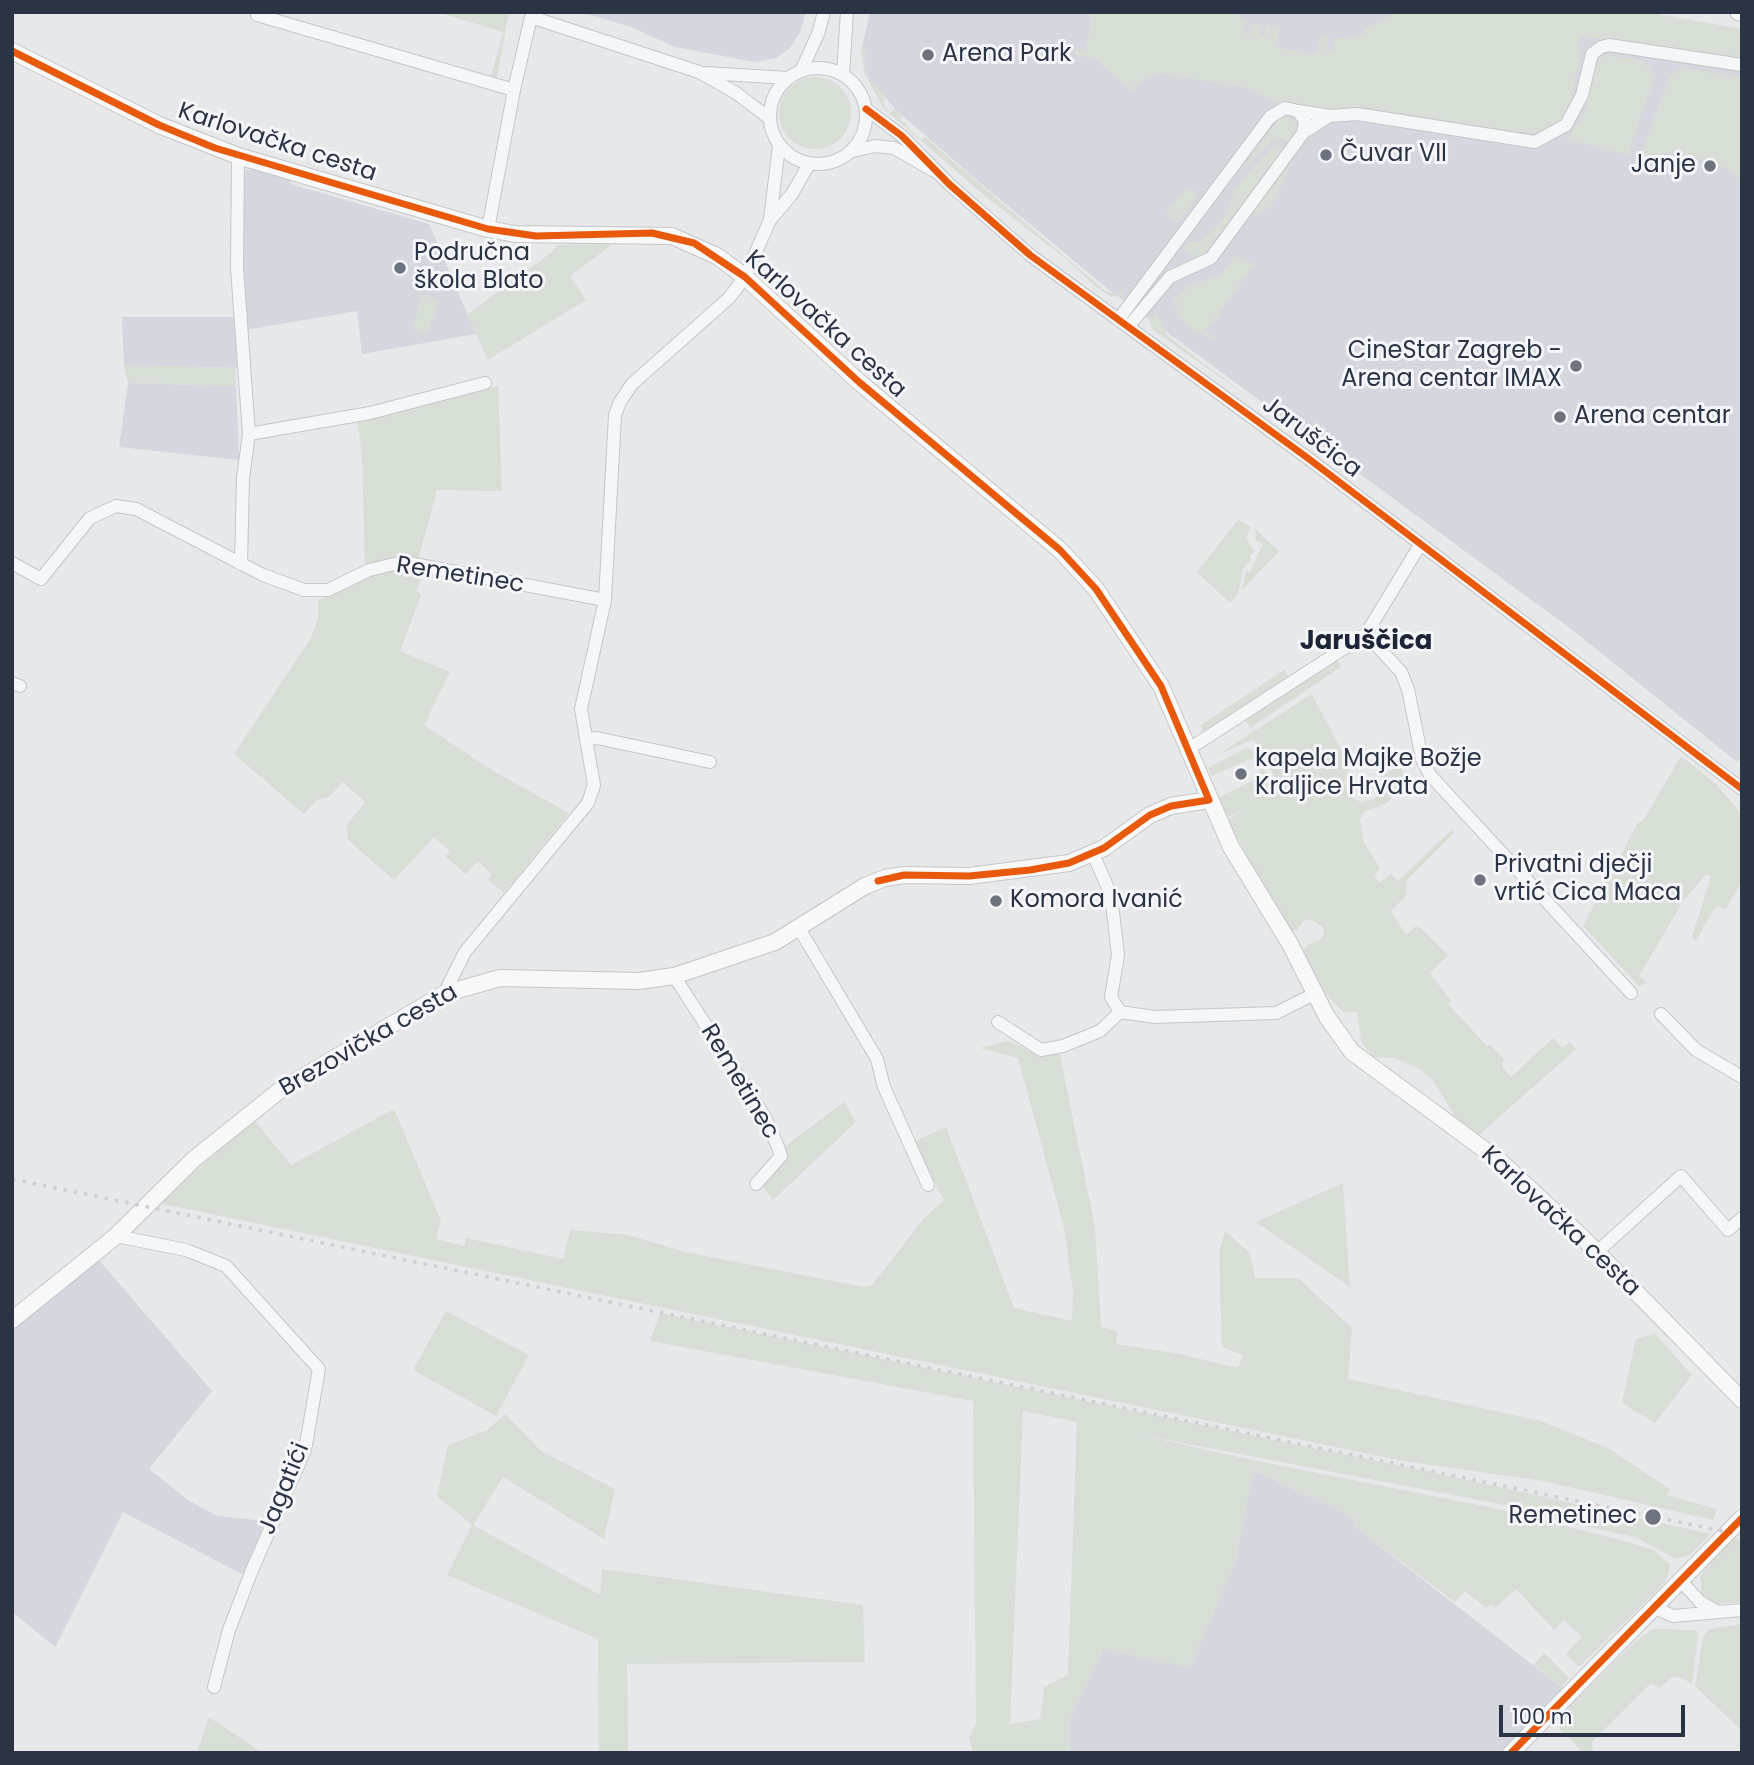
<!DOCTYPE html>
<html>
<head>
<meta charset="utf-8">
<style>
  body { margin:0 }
  #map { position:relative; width:1754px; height:1765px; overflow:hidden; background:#e6e8ea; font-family:Poppins,sans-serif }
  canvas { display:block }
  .frame { position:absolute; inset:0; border:14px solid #2b3445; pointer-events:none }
  .scale { position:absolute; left:1499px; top:1705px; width:186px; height:32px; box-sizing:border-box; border:4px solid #2b3445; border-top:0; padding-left:9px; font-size:21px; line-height:24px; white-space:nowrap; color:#2b3445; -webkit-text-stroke:5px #f4f6f9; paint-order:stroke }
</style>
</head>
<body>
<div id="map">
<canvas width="1754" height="1765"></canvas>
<div class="frame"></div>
<div class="scale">100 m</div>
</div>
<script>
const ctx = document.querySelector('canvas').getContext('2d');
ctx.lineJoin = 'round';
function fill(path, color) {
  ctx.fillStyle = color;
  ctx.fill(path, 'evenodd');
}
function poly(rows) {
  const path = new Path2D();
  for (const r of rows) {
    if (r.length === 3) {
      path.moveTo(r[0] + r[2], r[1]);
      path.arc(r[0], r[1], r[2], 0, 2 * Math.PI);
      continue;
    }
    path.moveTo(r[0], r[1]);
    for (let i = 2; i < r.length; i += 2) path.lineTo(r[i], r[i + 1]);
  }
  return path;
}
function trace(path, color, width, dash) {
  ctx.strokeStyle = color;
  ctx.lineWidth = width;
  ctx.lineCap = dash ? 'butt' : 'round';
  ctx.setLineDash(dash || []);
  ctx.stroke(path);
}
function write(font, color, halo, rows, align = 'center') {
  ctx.font = font + ' Poppins,sans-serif';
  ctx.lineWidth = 6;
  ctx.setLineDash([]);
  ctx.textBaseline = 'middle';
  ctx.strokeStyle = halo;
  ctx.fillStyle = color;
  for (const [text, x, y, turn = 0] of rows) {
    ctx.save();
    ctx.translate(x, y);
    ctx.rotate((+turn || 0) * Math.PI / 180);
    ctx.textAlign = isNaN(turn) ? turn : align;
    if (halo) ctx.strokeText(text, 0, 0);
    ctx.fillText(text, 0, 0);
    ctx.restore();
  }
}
fill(poly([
  [580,12,806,12,800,32,790,48,776,58,755,62,675,47,631,27],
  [870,12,1626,12,1742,36,1742,756,1737,762,1571,629,1108,289,978,181,896,110,867,76,862,47],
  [255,169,291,180,290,184,429,224,476,334,362,354,357,311,245,330,242,184,246,170],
  [122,317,236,317,239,368,124,365],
  [128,383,236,386,239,460,119,447],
  [98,1259,212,1391,149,1469,188,1500,217,1516,266,1521,244,1575,123,1512,55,1647,12,1612,12,1327],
  [1253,1470,1343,1512,1357,1522,1354,1526,1565,1690,1503,1753,1070,1753,1069,1721,1103,1650,1235,1564]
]), '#d4d7dd');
fill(poly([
  [437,12,509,12,497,77,491,76,503,32],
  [1092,12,1234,12,1246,21,1243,32,1250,34,1252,23,1261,25,1260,34,1264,36,1266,26,1280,28,1276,47,1315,54,1320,36,1329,37,1326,49,1332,51,1335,38,1353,37,1366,33,1364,29,1399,12,1646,12,1742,29,1742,59,1580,36,1577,47,1581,52,1569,108,1562,120,1540,132,1516,132,1361,107,1325,110,1278,103,1246,88,1161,74,1145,78,1131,91,1096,60,1074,54,1075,48,1086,50],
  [861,46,867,48,864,61,867,76,883,93,885,108,890,113,894,109,901,115,901,122,908,124,906,126,922,140,925,137,1104,290,1115,294,1127,290,1125,293,1120,297,1110,296,1096,287,1066,259,985,196,883,108,864,72],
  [1608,55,1645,61,1654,77,1628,155,1565,139,1583,117,1595,65,1600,57],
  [1681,67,1742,78,1742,180,1725,168,1692,155,1670,152,1643,158,1642,151,1669,78],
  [815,113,36],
  [1287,115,1299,126,1289,142,1282,139,1272,141,1240,171,1280,118],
  [1276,146,1284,148,1203,255,1197,258,1189,255,1185,248,1187,241,1199,242,1215,229,1225,217,1235,190,1247,173],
  [1295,157,1273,204,1255,217,1255,209],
  [1192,189,1198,195,1177,223,1165,214,1185,190],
  [613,244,570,276,586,300,488,360,467,315,552,252,557,245],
  [1235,257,1255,264,1206,331,1220,342,1192,330,1179,317,1173,301,1188,286,1219,276],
  [422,294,438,299,428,334,412,329],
  [1157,314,1168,336,1245,395,1152,329,1149,318],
  [124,365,235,368,236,386,128,383],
  [498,386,502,491,437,490,418,560,365,565,362,456,357,419],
  [1238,520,1251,527,1246,538,1255,552,1250,554,1251,560,1243,569,1238,594,1230,603,1197,572],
  [1255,529,1279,551,1242,590,1246,571,1250,572,1263,544,1256,541],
  [386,567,426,569,416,591,421,595,400,651,450,672,424,725,495,772,569,813,504,893,488,880,492,874,478,861,466,874,445,856,450,851,434,837,394,880,348,840,346,826,365,802,343,782,329,797,317,800,304,814,234,754,311,638,318,618,318,600],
  [1336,660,1341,667,1250,728,1245,720],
  [1284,670,1289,677,1202,735,1201,725],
  [1312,694,1350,767,1344,783,1351,797,1361,802,1374,799,1383,789,1382,774,1400,767,1410,781,1385,804,1364,812,1360,820,1363,841,1380,868,1374,875,1380,883,1391,874,1398,881,1451,830,1454,833,1407,880,1406,896,1391,911,1406,935,1417,925,1448,955,1430,973,1451,1001,1449,1005,1487,1046,1490,1045,1504,1059,1502,1067,1511,1077,1553,1038,1562,1048,1570,1042,1576,1049,1479,1135,1457,1119,1432,1079,1418,1068,1394,1058,1373,1057,1361,1041,1357,1012,1343,1012,1324,992,1303,951,1307,945,1320,940,1324,935,1323,927,1310,919,1303,921,1297,930,1290,931,1227,820,1243,810,1226,818,1218,801,1220,797,1254,780,1262,766,1255,759,1250,759,1212,776,1208,768,1247,748,1254,751,1269,778,1270,788,1278,784,1257,743,1252,740,1217,755],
  [1681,756,1717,785,1742,815,1742,881,1726,909,1719,906,1714,909,1696,941,1692,938,1693,933,1711,877,1706,874,1682,903,1639,976,1647,982,1640,987,1583,926,1637,824,1644,819],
  [1008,1041,1041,1055,1059,1050,1095,1227,1101,1327,1118,1331,1116,1344,1175,1353,1238,1368,1243,1355,1222,1347,1219,1252,1225,1231,1250,1253,1255,1278,1298,1278,1352,1328,1348,1379,1541,1421,1610,1449,1670,1489,1667,1495,1717,1509,1713,1520,1543,1481,1403,1461,158,1203,254,1120,291,1165,394,1109,441,1221,436,1239,464,1246,466,1238,563,1259,570,1230,628,1235,685,1252,864,1287,872,1285,925,1217,944,1200,913,1142,946,1127,1014,1308,1072,1321,1073,1291,1064,1228,1018,1058,980,1048],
  [844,1102,856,1122,773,1200,760,1184,784,1147],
  [1343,1183,1348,1259,1350,1287,1256,1222],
  [446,1311,529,1355,496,1416,413,1370],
  [660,1313,1445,1475,1711,1534,1690,1555,1676,1559,1635,1537,1569,1523,1526,1509,1136,1434,1257,1461,1503,1510,1628,1542,1654,1550,1670,1565,1668,1575,1665,1582,1579,1667,1566,1654,1582,1637,1564,1620,1554,1630,1516,1589,1495,1608,1490,1604,1486,1608,1465,1591,1455,1602,1354,1526,1356,1522,1343,1512,1254,1470,1235,1564,1190,1668,1103,1650,1069,1721,1070,1753,973,1753,969,1737,976,1724,973,1401,650,1341],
  [1023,1411,1077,1422,1068,1675,1044,1687,1040,1719,1010,1724],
  [1655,1334,1692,1375,1655,1423,1622,1403,1636,1339],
  [505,1414,541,1451,615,1489,604,1539,503,1477,473,1525,600,1595,602,1569,863,1605,865,1662,627,1664,628,1753,599,1753,598,1639,447,1575,472,1525,437,1496,448,1445,487,1430],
  [1734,1537,1742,1541,1742,1602,1714,1604,1702,1594,1700,1575],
  [1742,1624,1742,1731,1695,1686,1703,1637,1710,1629],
  [1653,1629,1694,1630,1698,1633,1692,1684,1680,1677,1671,1678,1659,1688,1650,1684,1591,1743,1594,1753,1583,1753,1559,1728,1558,1718,1635,1642],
  [1544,1652,1569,1678,1561,1687,1534,1665],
  [209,1717,263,1753,197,1753]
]), '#d6ded6');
const street = poly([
  [257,15,514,90],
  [818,116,48],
  [801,71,818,34,824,12],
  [706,73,788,78],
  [843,74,847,12],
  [866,109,902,136,949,184,1030,255,1309,459,1742,789],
  [1298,111,1330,116,1357,114,1535,142,1566,125,1582,95,1592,54,1601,47,1609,45,1742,65],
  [853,151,875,146,894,148,934,171],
  [238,156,237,268,249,434,370,413,485,383],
  [770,219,779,146],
  [488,229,514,90,531,17,699,72,736,93,769,118],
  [1118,320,1270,117,1285,108,1298,111,1305,121,1303,133],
  [1128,327,1170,277,1211,258,1303,133,1329,116],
  [12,563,41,579,90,518,116,506,136,509,263,575,304,590,328,590,369,570,403,562,605,600],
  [241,564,243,478,249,434],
  [1366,634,1401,672,1408,689,1422,759,1430,775,1631,993],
  [12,683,20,686],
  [586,739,597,738,710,762],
  [1189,749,1366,634,1420,545],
  [1093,854,1111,895,1118,955,1111,997,1120,1012],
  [800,930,877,1059,884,1087,928,1185],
  [674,976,765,1117,778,1147,781,1156,756,1184],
  [444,994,465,952,588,803,594,785,581,709,605,600,615,415,620,402,632,384,729,298,745,277,770,220,792,194,809,164],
  [1661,1014,1696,1050,1742,1077],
  [998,1022,1041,1050,1063,1046,1100,1031,1120,1012,1155,1017,1276,1013,1314,994],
  [116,1236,186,1250,226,1266,319,1369,305,1450,252,1570,229,1630,214,1687],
  [1597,1252,1681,1176,1728,1230,1742,1218],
  [1681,1581,1700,1602,1718,1612],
  [1655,1608,1673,1616,1742,1610]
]);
const secondary = poly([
  [1738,12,1742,13],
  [12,51,159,125,238,156,488,229,515,234,672,236,717,256,745,277,859,382,1060,550,1096,589,1161,686,1231,847,1290,944,1327,1017,1352,1052,1501,1162,1582,1237,1742,1400],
  [12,1320,116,1236,194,1159,279,1091,444,994,500,978,639,981,674,976,775,942,865,886,885,878,904,875,969,876,1069,863,1104,848,1150,815,1171,806,1209,800],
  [1511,1753,1742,1518]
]);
trace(street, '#c4c6c8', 14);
trace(secondary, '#c4c6c8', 18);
trace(street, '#f5f6f7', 12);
trace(secondary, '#f8f8f8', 16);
trace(poly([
  [12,1179,1742,1535]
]), '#cecfd2', 3.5, [3.5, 7]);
trace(poly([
  [12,51,159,125,215,148,488,229,536,236,652,233,694,243,745,277,859,382,1060,550,1096,589,1161,686,1209,800,1171,806,1150,815,1104,848,1069,863,1030,870,969,876,904,875,878,881],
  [866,109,902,136,949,184,1030,255,1309,459,1742,789],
  [1511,1753,1742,1518]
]), '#e8590c', 7);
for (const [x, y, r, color] of [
  [928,55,7,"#6c737f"],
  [1326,155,7,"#6c737f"],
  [1710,166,7,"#6c737f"],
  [400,268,7,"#6c737f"],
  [1576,366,7,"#6c737f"],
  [1560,417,7,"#6c737f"],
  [1241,774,7,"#6c737f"],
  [1480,880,7,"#6c737f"],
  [996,901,7,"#6c737f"],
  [1653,1517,9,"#6c737f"]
]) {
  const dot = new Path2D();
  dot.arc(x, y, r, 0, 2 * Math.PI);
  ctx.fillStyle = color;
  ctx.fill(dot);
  trace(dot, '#f4f6f9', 2.5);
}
write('24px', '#2b3445', '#f4f6f9', [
  ["Arena Park",942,55],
  ["Čuvar VII",1340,155],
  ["Janje",1696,166,"right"],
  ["Područna",414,254],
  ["škola Blato",414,282],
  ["CineStar Zagreb -",1562,352,"right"],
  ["Arena centar IMAX",1562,380,"right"],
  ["Arena centar",1574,417],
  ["kapela Majke Božje",1255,760],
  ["Kraljice Hrvata",1255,788],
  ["Privatni dječji",1494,866],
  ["vrtić Cica Maca",1494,894],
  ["Komora Ivanić",1010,901],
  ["Remetinec",1637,1517,"right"]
], 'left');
write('24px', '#2b3445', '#f4f6f9', [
  ["Karlovačka cesta",277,143,18],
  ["Karlovačka cesta",825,325,42],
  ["Jaruščica",1311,438,37],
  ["Remetinec",460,576,9],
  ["Brezovička cesta",369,1041,-30],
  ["Remetinec",739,1082,59],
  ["Karlovačka cesta",1560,1222,43],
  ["Jagatići",285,1489,-68]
]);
write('bold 26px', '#1d2536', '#f4f6f9', [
  ["Jaruščica",1366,642]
]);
</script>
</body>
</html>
